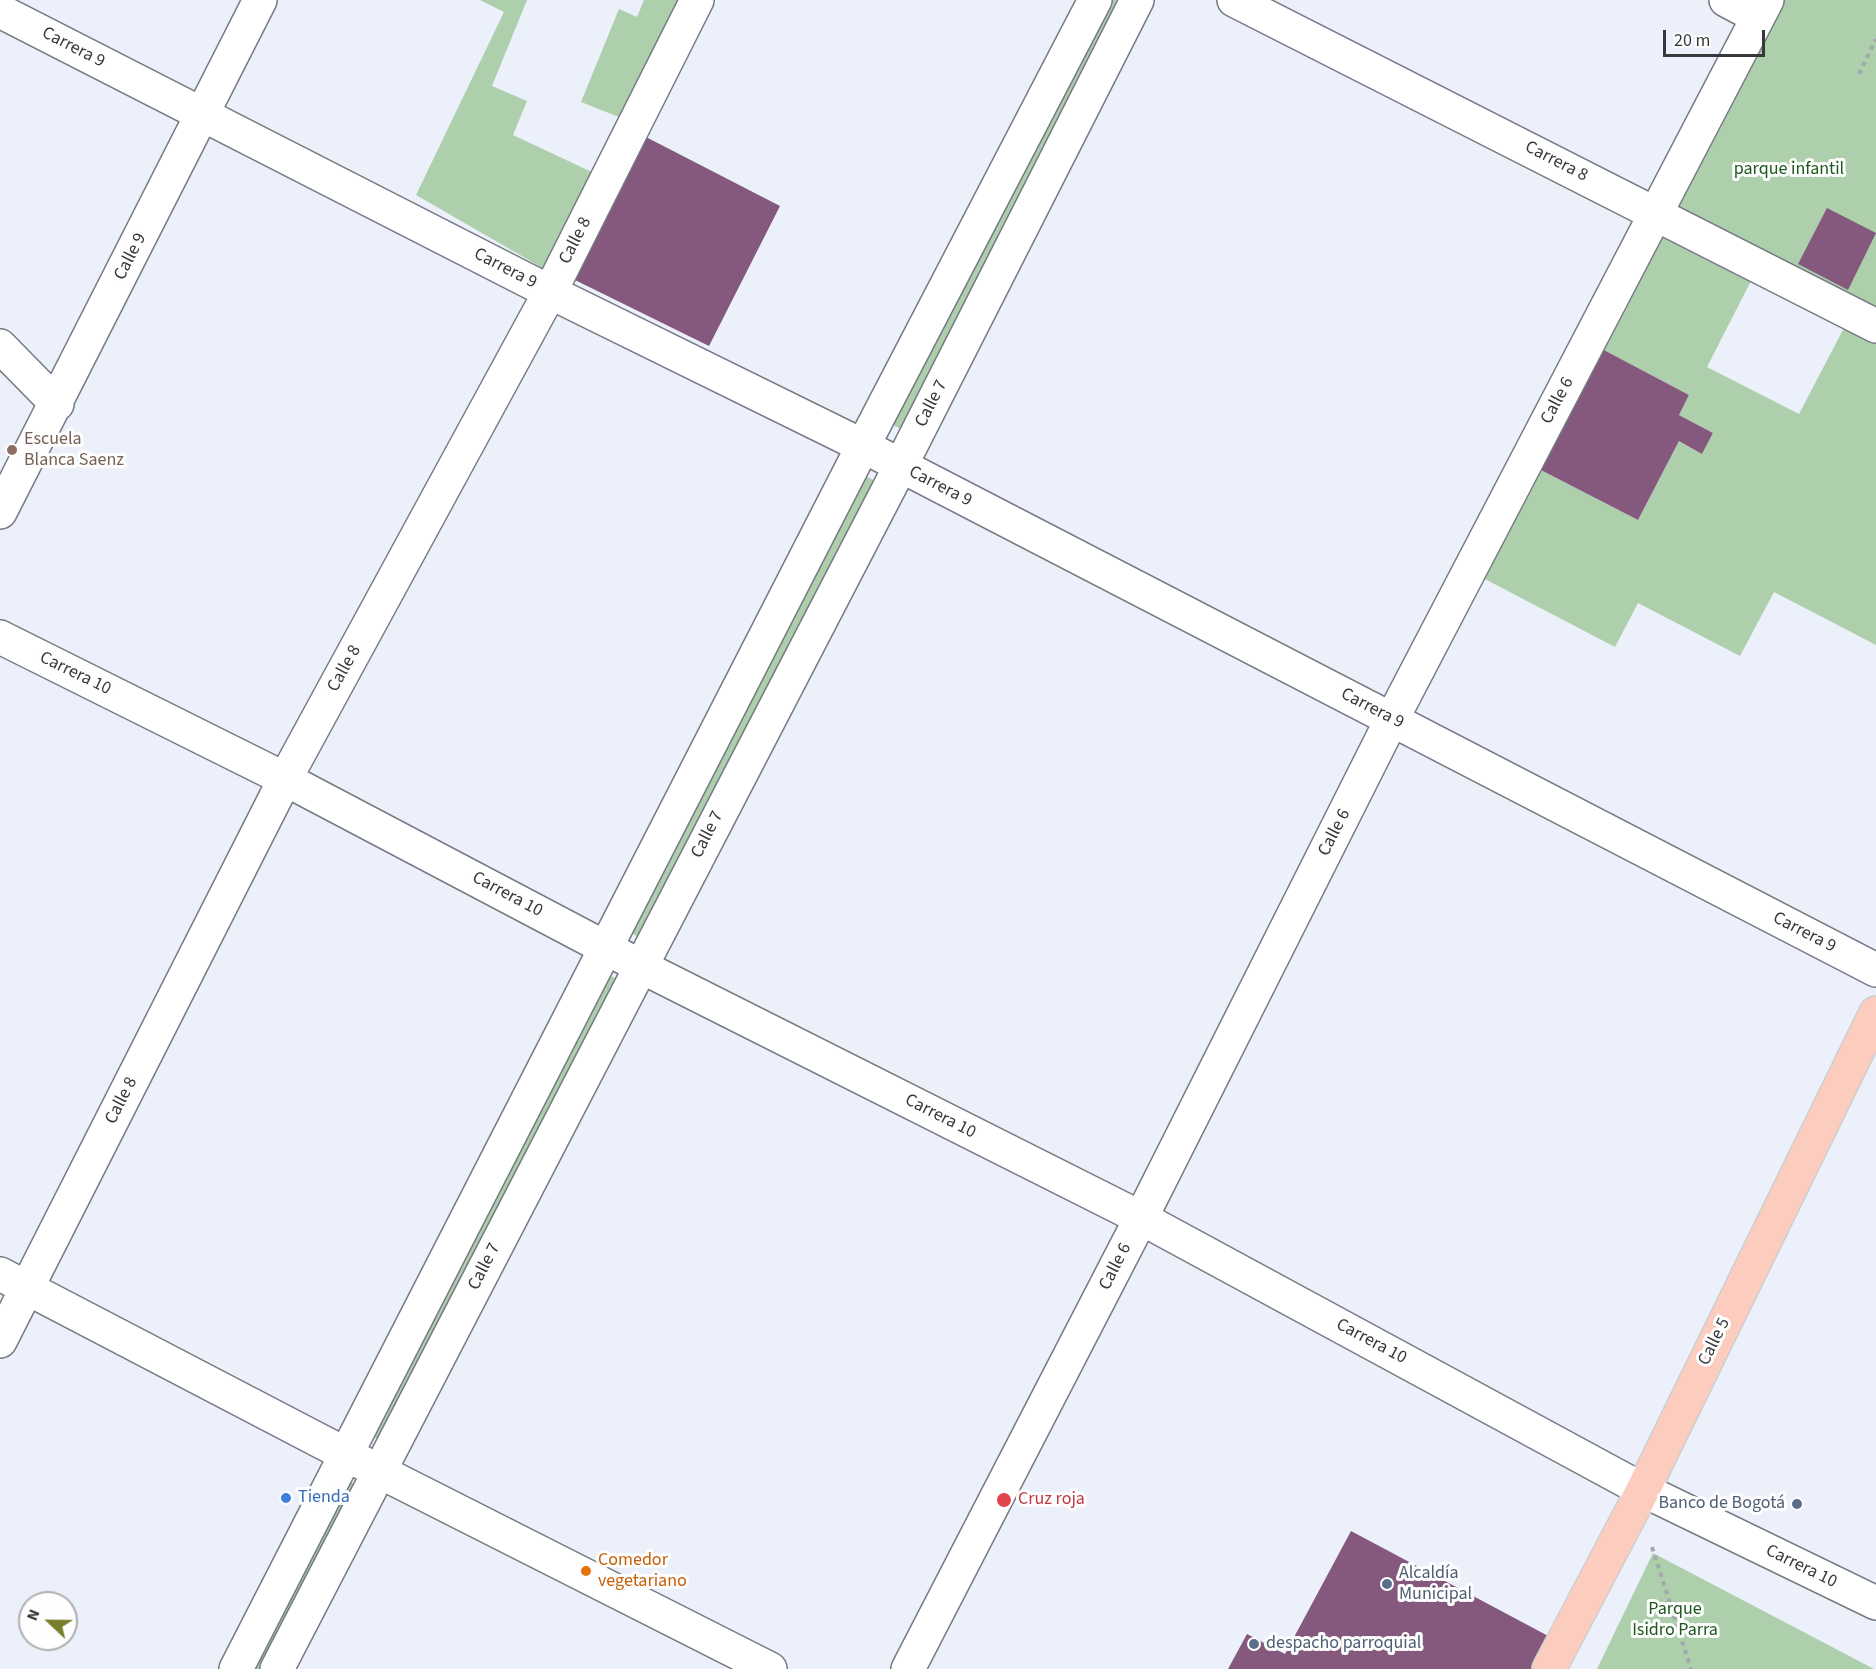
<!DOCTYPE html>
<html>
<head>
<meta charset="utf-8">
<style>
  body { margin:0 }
  #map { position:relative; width:1876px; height:1669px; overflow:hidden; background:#ecf0fa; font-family:"Source Sans 3",sans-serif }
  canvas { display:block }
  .north { position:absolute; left:18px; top:1591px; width:60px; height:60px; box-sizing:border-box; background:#fefefe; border:2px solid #aeafb0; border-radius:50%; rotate:292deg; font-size:16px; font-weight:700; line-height:24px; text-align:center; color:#36383c }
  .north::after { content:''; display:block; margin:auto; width:21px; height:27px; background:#777f2a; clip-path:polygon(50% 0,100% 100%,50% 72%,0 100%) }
  .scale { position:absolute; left:1663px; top:30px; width:102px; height:27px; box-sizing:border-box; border:3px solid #36383c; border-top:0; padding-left:8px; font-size:18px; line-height:21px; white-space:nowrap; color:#36383c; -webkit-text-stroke:4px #fefefe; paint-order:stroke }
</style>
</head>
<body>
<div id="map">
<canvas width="1876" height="1669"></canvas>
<div class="north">N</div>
<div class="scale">20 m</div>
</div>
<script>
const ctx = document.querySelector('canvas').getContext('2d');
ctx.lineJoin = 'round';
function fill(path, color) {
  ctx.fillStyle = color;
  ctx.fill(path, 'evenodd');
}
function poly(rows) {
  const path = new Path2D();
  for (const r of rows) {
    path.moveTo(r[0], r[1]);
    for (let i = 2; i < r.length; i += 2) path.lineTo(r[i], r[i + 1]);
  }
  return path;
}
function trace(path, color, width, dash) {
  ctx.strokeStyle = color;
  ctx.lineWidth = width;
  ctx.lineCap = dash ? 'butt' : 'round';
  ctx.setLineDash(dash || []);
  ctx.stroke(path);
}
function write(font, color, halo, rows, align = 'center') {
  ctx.font = font + ' "Source Sans 3",sans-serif';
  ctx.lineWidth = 6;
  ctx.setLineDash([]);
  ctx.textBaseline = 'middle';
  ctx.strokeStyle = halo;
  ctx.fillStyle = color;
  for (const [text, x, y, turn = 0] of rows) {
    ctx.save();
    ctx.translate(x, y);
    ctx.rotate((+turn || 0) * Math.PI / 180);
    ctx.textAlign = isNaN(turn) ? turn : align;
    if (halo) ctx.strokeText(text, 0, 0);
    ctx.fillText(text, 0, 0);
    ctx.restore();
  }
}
fill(poly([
  [480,0,527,0,492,86,527,101,513,135,596,174,546,270,416,195,504,12],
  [644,0,681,0,624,119,581,102,619,9,637,17],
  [1105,0,1122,0,905,431,891,424],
  [1779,0,1876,0,1876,314,1671,206],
  [1662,232,1752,279,1707,367,1799,414,1846,324,1876,340,1876,645,1774,592,1740,656,1638,603,1615,647,1481,577,1537,468,1638,520,1679,441,1702,454,1713,433,1679,415,1689,395,1602,349],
  [861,473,880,484,643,940,630,932],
  [606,974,622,981,384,1443,371,1435],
  [344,1480,358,1485,265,1669,248,1669],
  [1653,1553,1874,1669,1597,1669]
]), '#aecfac');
fill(poly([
  [644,136,780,206,709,346,575,280],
  [1827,208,1876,233,1848,290,1798,264],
  [1602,349,1689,395,1679,415,1713,433,1702,454,1679,441,1638,520,1537,468],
  [1351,1531,1552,1638,1535,1669,1228,1669,1247,1634,1285,1654]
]), '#85587e');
const street = poly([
  [1234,0,1876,326],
  [1726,0,1758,17],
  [0,11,550,292,863,446,1876,970],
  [0,346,57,404],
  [0,512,260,0],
  [0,637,285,779,640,966,1141,1218,1643,1490,1876,1603],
  [0,1274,347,1455,770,1669],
  [0,1341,285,779,550,292,697,0],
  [236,1669,863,446,1095,0],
  [277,1669,900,467,1137,0],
  [908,1669,1141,1218,1392,719,1767,0]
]);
const primary = poly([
  [1549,1669,1643,1490,1876,1013]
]);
trace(street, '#767a83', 36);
trace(primary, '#cfcfd0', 36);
trace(poly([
  [1859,74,1876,39],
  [1652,1547,1691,1669]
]), '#a4a7ae', 4, [4.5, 4.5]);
trace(street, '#fff', 33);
trace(primary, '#fccdbe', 33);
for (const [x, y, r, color] of [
  [12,450,6,"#8d6e63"],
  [286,1498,6,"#3f7fe0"],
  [1004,1500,8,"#e0444e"],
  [1797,1504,6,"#5c6f8a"],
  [586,1571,6,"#e8710a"],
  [1387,1584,6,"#5c6f8a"],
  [1254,1644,6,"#5c6f8a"]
]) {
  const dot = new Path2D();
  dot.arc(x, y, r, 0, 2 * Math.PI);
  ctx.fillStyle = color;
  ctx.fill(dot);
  trace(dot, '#fefefe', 2);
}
write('18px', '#36383c', '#fefefe', [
  ["Carrera 9",73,48,27],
  ["Carrera 8",1556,162,27],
  ["Calle 8",576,241,-63],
  ["Calle 9",131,257,-63],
  ["Carrera 9",505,269,27],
  ["Calle 6",1558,401,-62],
  ["Calle 7",932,404,-63],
  ["Carrera 9",940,487,27],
  ["Calle 8",345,669,-61],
  ["Carrera 10",75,674,26],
  ["Carrera 9",1372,709,27],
  ["Calle 6",1335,833,-63],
  ["Calle 7",708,835,-63],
  ["Carrera 10",507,895,28],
  ["Carrera 9",1804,933,27],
  ["Calle 8",122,1101,-63],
  ["Carrera 10",940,1117,27],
  ["Calle 7",485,1267,-63],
  ["Calle 6",1116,1267,-63],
  ["Carrera 10",1371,1342,28],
  ["Calle 5",1715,1342,-64],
  ["Carrera 10",1801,1567,26]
]);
write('18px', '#1c581d', '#fefefe', [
  ["parque infantil",1789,170],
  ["Parque",1675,1610],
  ["Isidro Parra",1675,1631]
]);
write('18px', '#785e54', '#fefefe', [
  ["Escuela",24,440],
  ["Blanca Saenz",24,461]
], 'left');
write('18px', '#366cbe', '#fefefe', [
  ["Tienda",298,1498]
], 'left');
write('18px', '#be3a42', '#fefefe', [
  ["Cruz roja",1018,1500]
], 'left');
write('18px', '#4e5e75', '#fefefe', [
  ["Banco de Bogotá",1785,1504,"right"],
  ["Alcaldía",1399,1574],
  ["Municipal",1399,1595],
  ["despacho parroquial",1266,1644]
], 'left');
write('18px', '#c56008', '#fefefe', [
  ["Comedor",598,1561],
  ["vegetariano",598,1582]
], 'left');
</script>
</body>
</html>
